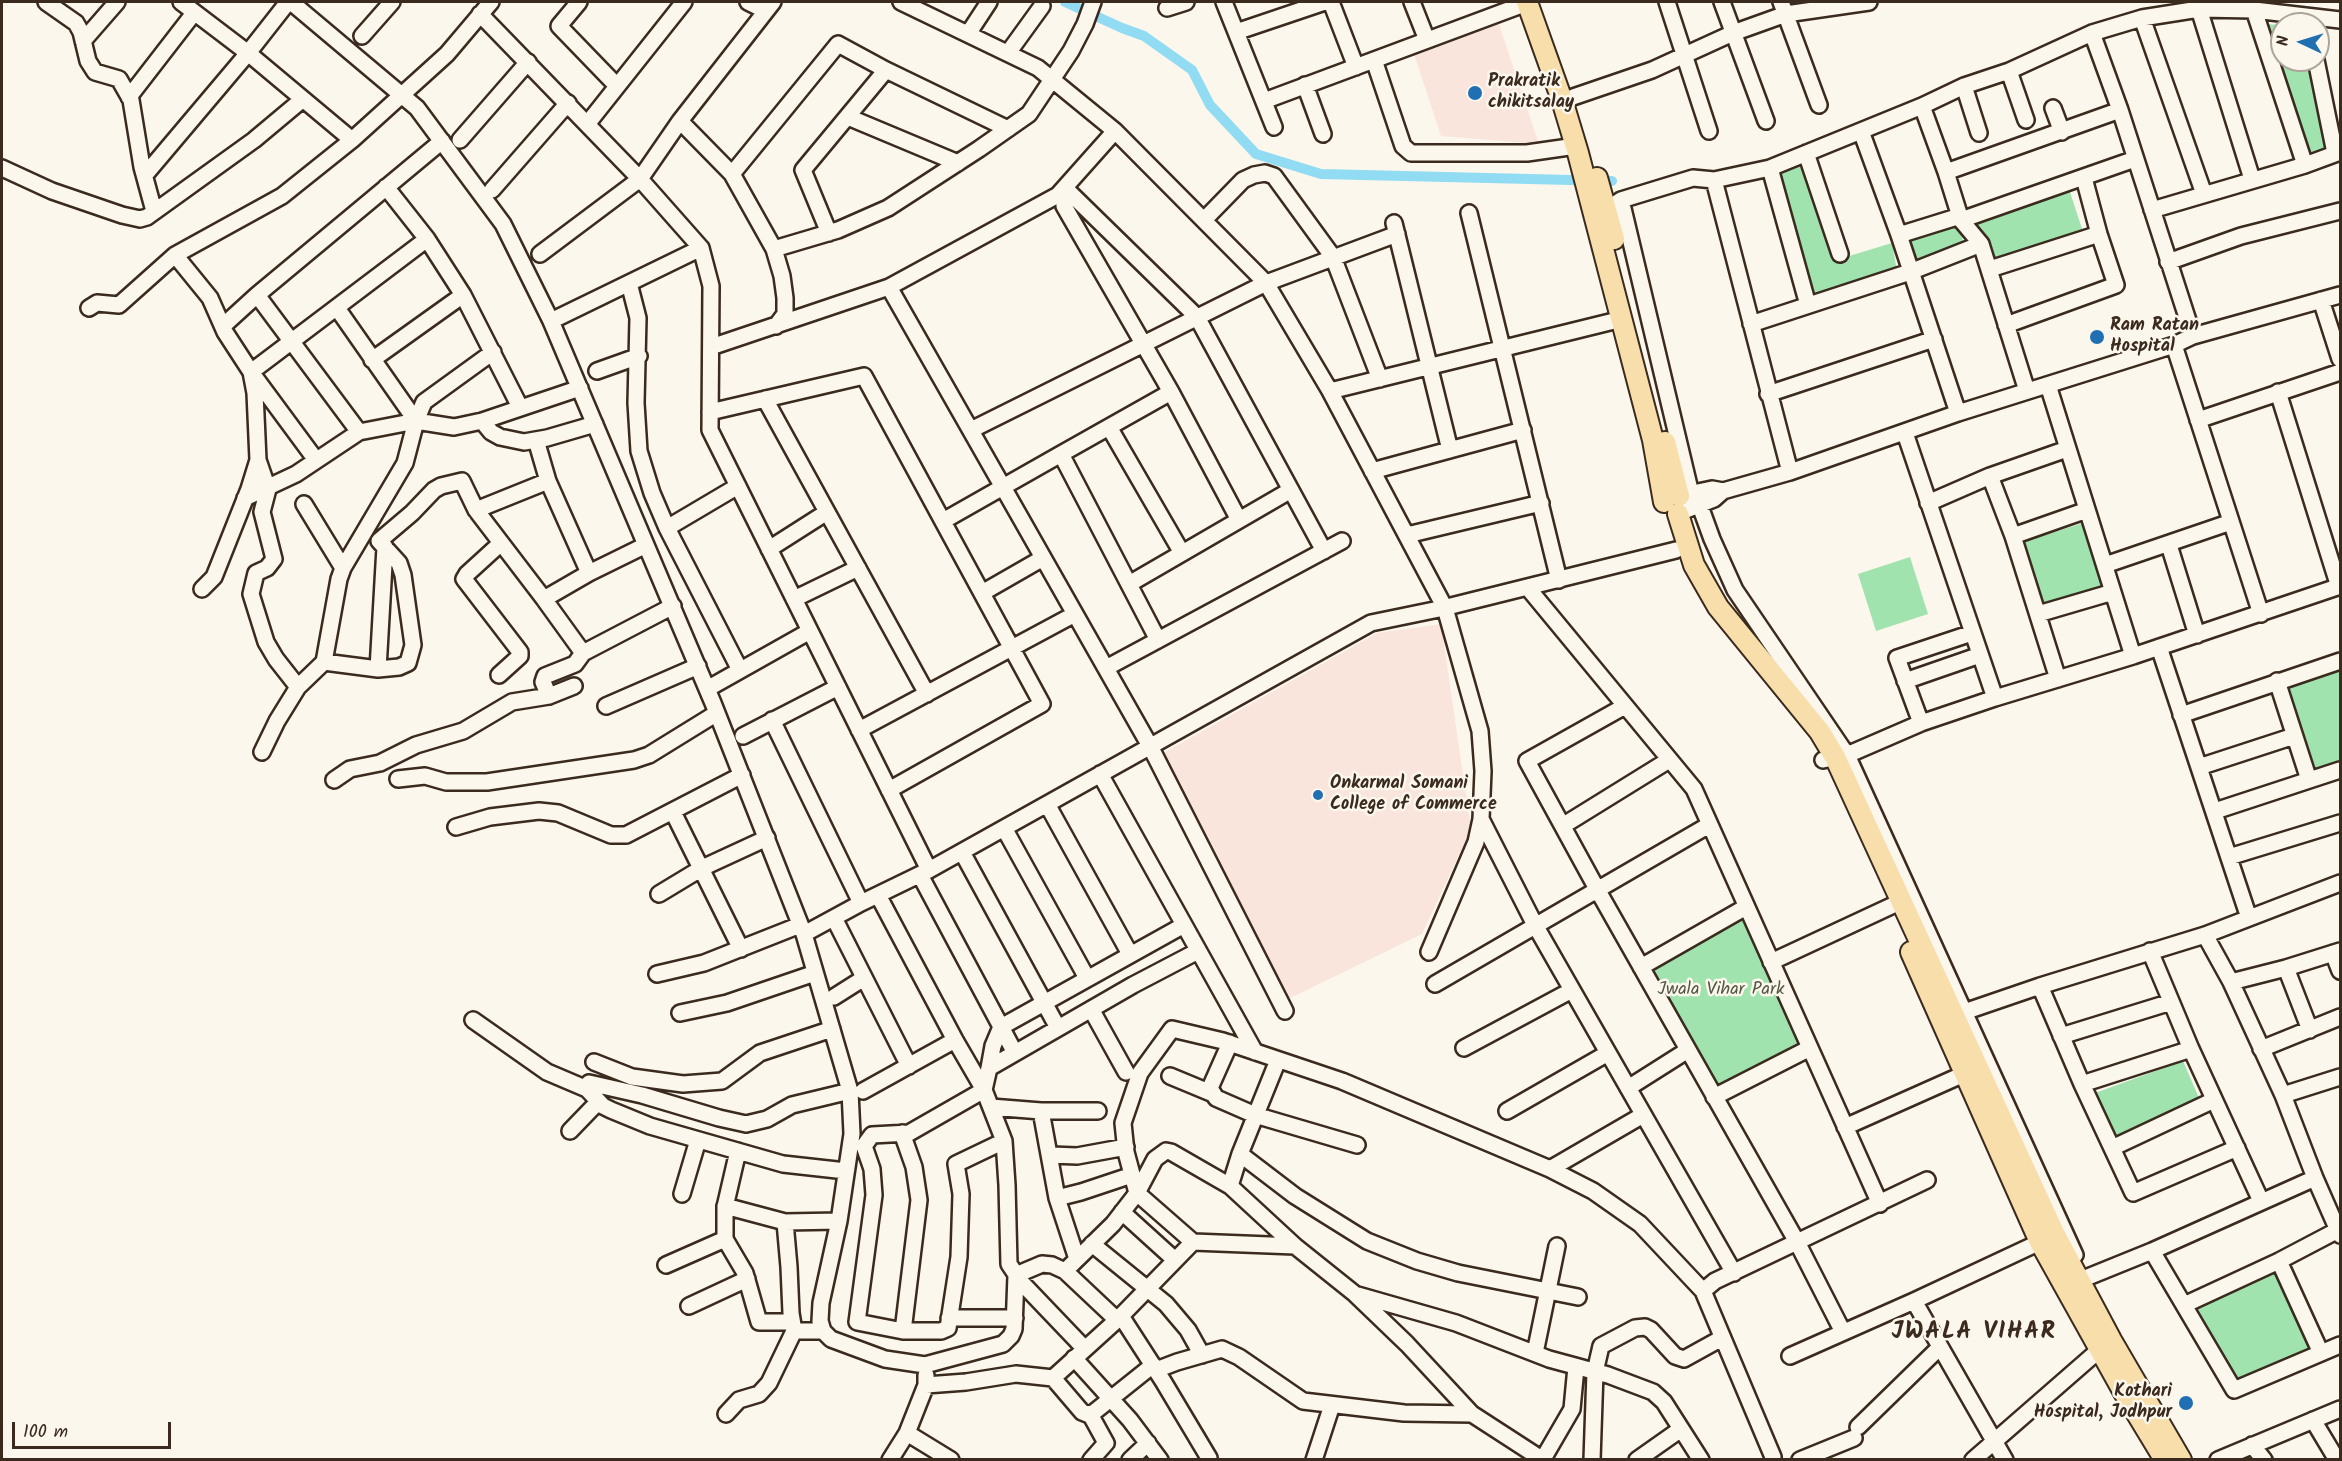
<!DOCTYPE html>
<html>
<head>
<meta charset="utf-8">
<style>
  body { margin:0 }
  #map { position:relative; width:2342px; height:1461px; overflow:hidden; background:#fbf7ec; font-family:Kalam,sans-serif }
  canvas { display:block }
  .frame { position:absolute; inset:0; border:3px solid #3b2a1e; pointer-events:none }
  .north { position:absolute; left:2270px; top:12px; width:60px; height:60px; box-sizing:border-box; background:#fbf7ec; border:2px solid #aea59a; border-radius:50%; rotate:274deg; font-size:16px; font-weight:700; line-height:24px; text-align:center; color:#3b2a1e }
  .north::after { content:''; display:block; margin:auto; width:21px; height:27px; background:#1f6fb2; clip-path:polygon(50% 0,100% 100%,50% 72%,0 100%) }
  .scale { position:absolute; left:12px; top:1422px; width:159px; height:27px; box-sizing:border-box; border:3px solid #3b2a1e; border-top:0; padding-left:8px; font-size:18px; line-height:21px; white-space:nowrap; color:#3b2a1e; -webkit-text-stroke:4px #fbf7ec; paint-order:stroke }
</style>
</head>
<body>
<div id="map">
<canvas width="2342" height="1461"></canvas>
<div class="frame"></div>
<div class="north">N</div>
<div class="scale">100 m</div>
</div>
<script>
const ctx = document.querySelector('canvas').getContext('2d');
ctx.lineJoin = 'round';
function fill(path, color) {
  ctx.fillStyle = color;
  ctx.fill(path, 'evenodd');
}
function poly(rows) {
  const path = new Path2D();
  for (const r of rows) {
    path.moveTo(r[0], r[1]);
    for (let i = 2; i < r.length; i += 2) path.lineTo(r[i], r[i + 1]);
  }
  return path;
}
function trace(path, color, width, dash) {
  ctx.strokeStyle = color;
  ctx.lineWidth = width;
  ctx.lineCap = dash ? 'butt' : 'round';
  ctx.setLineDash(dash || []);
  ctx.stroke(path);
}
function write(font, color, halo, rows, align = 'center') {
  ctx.font = font + ' Kalam,sans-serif';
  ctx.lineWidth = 5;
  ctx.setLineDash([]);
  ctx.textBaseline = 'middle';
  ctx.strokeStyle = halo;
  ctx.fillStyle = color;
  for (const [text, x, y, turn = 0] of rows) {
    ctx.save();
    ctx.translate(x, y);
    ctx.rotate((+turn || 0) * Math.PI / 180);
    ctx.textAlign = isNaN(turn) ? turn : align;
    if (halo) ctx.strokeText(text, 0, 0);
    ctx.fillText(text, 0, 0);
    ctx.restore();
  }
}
fill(poly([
  [1498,21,1539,144,1441,136,1413,51],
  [1441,624,1471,829,1422,934,1282,1002,1151,760,1377,633]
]), '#fae5dc');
fill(poly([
  [2249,23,2282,25,2282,60,2310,60,2330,158,2296,167],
  [1802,160,1836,260,1892,243,1897,271,1814,297,1777,168],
  [2069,189,2086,241,1987,274,1970,221],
  [1957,221,1965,247,1907,269,1901,239],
  [2083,523,2104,588,2035,610,2014,545],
  [1910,557,1928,614,1876,631,1858,574],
  [2340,669,2340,766,2305,778,2276,691],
  [1746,907,1810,1048,1714,1097,1641,967],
  [2183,1061,2202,1105,2105,1144,2084,1097],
  [2275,1272,2311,1349,2237,1382,2195,1309]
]), '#a0e3ae');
trace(poly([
  [1065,2,1122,28,1144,36,1192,70,1210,105,1256,154,1321,174,1612,181]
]), '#91dcf2', 10);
const minor = poly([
  [46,2,76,23,81,32,88,61,95,72,119,79,131,100,142,167,154,211],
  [181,2,248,53,352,140],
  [291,2,417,108,503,224,551,321,713,703,804,934,850,1091,852,1134,839,1221,821,1303,820,1321,823,1331,831,1339,885,1359,925,1365,1003,1344,1011,1336,1014,1329,1016,1275,1042,1264,1052,1265,1065,1271,1117,1320],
  [579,2,559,26,617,86],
  [748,2,766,11],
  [901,2,1038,68,1115,131],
  [1224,2,1274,127],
  [1331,2,1356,67],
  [1412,2,1427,40],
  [1667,2,1709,131],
  [1722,2,1766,121],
  [1781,2,1819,105],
  [1167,8,1186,2],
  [2199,9,2252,179],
  [2254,10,2305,165],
  [480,14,640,179,540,254],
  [2142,18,2204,194],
  [1236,32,1325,2],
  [2092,33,2120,110,2193,336],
  [968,34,989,2],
  [362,36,392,2],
  [83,41,117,2],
  [1008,53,1042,6],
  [1374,60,1403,146,1411,153,1527,153,1576,146],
  [2316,60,2335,153],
  [2009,71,2026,120],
  [1305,85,1323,134],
  [1964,86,1979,133],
  [129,97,194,13],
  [1573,97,1652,70,1733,33,1786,14,1869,2],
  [1264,101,1527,3],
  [1922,106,1946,172,1961,220,1981,244,2027,391],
  [2053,108,2062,132],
  [848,117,958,163],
  [680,121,732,174,774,249,782,276,785,298,785,314,776,326],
  [588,123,684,2],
  [1861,131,1899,235,1958,413],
  [460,140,528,62],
  [1806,153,1840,254],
  [2,168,52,191,122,215,140,219,147,217,254,140,303,99],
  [1770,168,1808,305],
  [1946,172,2120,110],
  [732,174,838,44,886,70],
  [145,175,248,53,288,2],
  [1714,180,1790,472],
  [386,187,427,239,463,295,520,407],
  [1065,188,1064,206,1171,392,1061,454,1158,640],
  [1065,188,1197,317,1324,551],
  [492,190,568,103],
  [1621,200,1691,494],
  [1606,210,1621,200,1693,178,1714,180,1770,168,1922,106,1964,86,2009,71,2092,33,2142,18,2199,9,2254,10,2340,20],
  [2152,210,2305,165,2340,152],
  [1469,213,1559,580],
  [1204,220,1243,180,1254,175,1265,173,1274,176,1333,257,1380,379],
  [1961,220,2135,159],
  [1394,223,1450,450],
  [829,233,803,170,886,70,1008,129],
  [1899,235,1960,216],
  [427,239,251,372,255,393,258,460,268,489,262,512,274,559,267,568,256,573,251,594,266,642,276,659,298,687,324,662,339,579,343,568,405,463,416,421,424,402,493,352],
  [701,248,711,286,710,430,929,870],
  [774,249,838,230,888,208,979,149,1029,114,1071,51,1085,24,1093,2],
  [2168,262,2241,236,2340,211],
  [1990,269,2099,234],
  [629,283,638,318,636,403,639,451,652,493,667,528],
  [257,295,359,432],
  [2321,300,2340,359],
  [89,308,97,303,119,305,175,255],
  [337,308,416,421],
  [551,321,701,248,640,179,680,121,773,2],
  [1751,324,1910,272,1981,244],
  [2006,325,2116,285,2099,234,2084,178],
  [223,326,257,295,442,141],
  [2174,345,2261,614],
  [711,347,889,287],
  [372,360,463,295],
  [597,371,639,356],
  [2048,385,2133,656],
  [1330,391,1266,283,1397,234],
  [1171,392,1239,520],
  [2278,392,2339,587],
  [1768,394,1934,339],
  [765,399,927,694],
  [710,412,864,376,1042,704,889,790],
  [2198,420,2340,372],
  [482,421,491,432,500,437,524,442,547,438,595,424],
  [1109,427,1182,553],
  [971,430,1266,283,1115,131,1058,195,889,287,1020,517,1150,746,1285,1011],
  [1905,433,1995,698],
  [536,440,548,481,589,573],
  [316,460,251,372,225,332,210,298,175,255,282,196,352,140,447,54,491,2],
  [1372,471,1523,430],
  [1990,476,2013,536,2058,679],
  [738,486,667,528,740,670],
  [1679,496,1712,489,1723,491,1790,472,1958,413,2174,345,2193,336,2340,295],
  [245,498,296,474,359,432,416,421,454,427,482,421,580,388],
  [1928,503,1990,476,2067,449],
  [304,504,343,568],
  [1700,506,1712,539,1735,590,1847,755,2075,1255],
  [476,510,548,481],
  [1681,512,1714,499,1723,491],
  [943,521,1061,454],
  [1407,535,1541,503],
  [2013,536,2087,510],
  [2169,545,2197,635],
  [769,549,827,512],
  [2105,565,2231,522],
  [1129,584,1291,490],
  [1528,588,1694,789,1880,1204],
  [202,589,214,577,249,489,258,460],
  [982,593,1043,558],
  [544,599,589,573,646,545],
  [794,599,858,568],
  [2038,614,2113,592],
  [2159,647,2249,918],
  [324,662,378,669,399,667,408,663,413,645,403,575,399,563,379,541,412,513,434,490,441,486,462,481,476,510,544,599,583,653],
  [1106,668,1342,541],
  [378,669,385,547],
  [499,675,520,656,520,652,464,579,467,574,501,543],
  [1905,681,1980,655],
  [2277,681,2309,780],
  [707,689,810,631],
  [549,696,543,682,545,676,575,664,583,653,673,606],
  [606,706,698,666],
  [1625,706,1527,761,1597,889,1797,1242,1843,1332],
  [2181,715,2340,661],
  [772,720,861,903],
  [1921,723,1897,658,1972,633],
  [859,730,1075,614],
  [743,736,838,687],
  [262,752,277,721,298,687],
  [1823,760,1847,755,1921,723,1995,698,2133,656,2340,586],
  [2199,767,2294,736],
  [1100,774,1255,1052],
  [398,779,425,776,446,782,487,782,634,760,649,755,717,713],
  [334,780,350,769,380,763,416,745,463,731,512,702,549,696,574,686],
  [1047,804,1130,954],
  [2215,811,2340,770],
  [673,812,741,949],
  [1481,819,1535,925,1734,1273],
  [1564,825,1669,760],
  [456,827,490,817,539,811,558,813,611,835,626,835,742,775],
  [1004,828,1087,978],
  [962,852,1058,1028],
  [2229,857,2340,823],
  [920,875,1015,1053],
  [659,894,702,868,767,838],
  [878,895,955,1040,984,1090,1004,1141,1007,1185,1009,1264,1021,1282,1085,1349],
  [834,918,909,1066],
  [804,934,861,903,929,870,1371,623,1439,609,1676,550],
  [2205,935,2231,982,2283,1095,2315,1178,2340,1235],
  [2150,951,2191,1049,2261,1201],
  [1429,952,1476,842,1481,819,1483,771,1480,731,1445,608,1330,391,1622,319],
  [2333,953,2340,971],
  [1771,962,1902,901],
  [1641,967,1746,907],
  [2286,968,2310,1030],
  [657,974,704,963,800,925],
  [2231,982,2286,968,2340,951],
  [1435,984,1709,825],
  [2040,986,2082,1084,2133,1193,2237,1148],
  [834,997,864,978],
  [1091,1009,1126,1072],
  [680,1013,727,1003,815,973],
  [1956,1017,1964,1012,2040,986,2205,935,2340,883],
  [473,1020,547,1072,587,1089,603,1106,611,1110,650,1126,783,1164,846,1171],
  [2061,1036,2171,1002],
  [1230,1043,1210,1088,1216,1098,1255,1115,1357,1145],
  [1464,1048,1572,990],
  [2261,1049,2340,1017],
  [594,1062,632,1077,683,1084,722,1081,760,1053,832,1029],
  [989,1068,993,1046,1001,1027,1184,925],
  [1170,1076,1211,1093],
  [2082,1084,2191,1049],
  [1628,1088,1688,1050],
  [587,1089,589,1083,642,1095,719,1118,746,1124,767,1119,792,1105,850,1091],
  [863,1091,955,1040],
  [2283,1095,2340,1077],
  [1714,1097,1810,1048],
  [991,1107,1041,1111,1098,1111],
  [1041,1111,1057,1198,1077,1259],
  [1507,1111,1608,1053],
  [1845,1127,1964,1074],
  [570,1131,598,1102],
  [902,1133,914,1167,919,1200,903,1331],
  [1004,1141,956,1164,961,1194,959,1257,948,1328,941,1331,903,1331,857,1322,874,1195,872,1169,864,1146,872,1135,909,1133,984,1090,989,1068,1133,985,1198,951],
  [2112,1148,2214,1100],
  [738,1151,725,1207,725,1239,745,1273,759,1322,792,1322],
  [1240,1154,1295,1196,1367,1241,1417,1261,1458,1273,1578,1297],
  [1051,1155,1077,1156,1126,1147],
  [1550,1169,1643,1115],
  [1230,1186,1240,1154,1278,1060],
  [682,1194,698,1140],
  [1057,1198,1081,1192,1132,1175],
  [725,1206,785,1222,839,1221],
  [1122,1212,1175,1260],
  [785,1222,789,1267,791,1313,794,1331],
  [1092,1244,1166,1304,1188,1330,1202,1355],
  [2152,1251,2234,1390,2340,1345],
  [2279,1261,2321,1353],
  [666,1265,725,1239],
  [1065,1271,1113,1224,1137,1193,1155,1159,1166,1151,1171,1152,1230,1186,1295,1246],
  [2078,1281,2152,1251,2315,1178],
  [1703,1291,1773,1457],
  [1358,1295,1456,1323,1549,1359,1608,1375,1653,1392,1664,1402,1701,1460],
  [1914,1301,2005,1460],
  [2184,1305,2279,1261,2338,1230],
  [689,1306,747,1279],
  [1121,1316,1163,1381,1209,1458],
  [949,1318,1015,1318],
  [1535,1353,1557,1246],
  [1790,1356,1914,1301,2040,1242],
  [1074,1358,1130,1420,1160,1460],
  [1156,1370,1177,1362,1222,1349,1239,1357,1303,1401,1404,1413,1472,1414],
  [1053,1378,1082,1412,1087,1414,1093,1413,1153,1365],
  [926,1385,966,1382,1016,1374,1053,1378,1117,1320,1193,1242],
  [726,1414,739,1400,759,1394,769,1383,794,1331,823,1331],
  [1090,1414,1106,1443,1091,1460],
  [2313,1420,2337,1460],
  [1858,1427,1940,1347],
  [907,1433,951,1460],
  [2252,1445,2264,1460],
  [1543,1459,1572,1409,1576,1367],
  [890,1460,907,1433,926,1385,926,1375],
  [1130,1460,1148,1443],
  [1314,1460,1332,1405],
  [1543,1460,1472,1414,1407,1344,1355,1294,1295,1246,1193,1242,1137,1193,1126,1152,1123,1123,1140,1073,1172,1029,1223,1041,1342,1081,1550,1169,1593,1191,1640,1224,1703,1291,1715,1281,1927,1180],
  [1592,1460,1595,1372,1601,1346,1635,1328,1645,1327,1651,1330,1675,1356,1684,1359,1722,1338],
  [1637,1460,1681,1429],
  [1800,1460,1854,1438],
  [1973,1460,2106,1344],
  [2218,1460,2340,1409]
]);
const major = poly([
  [1527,2,1562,100,1578,153,1653,440,1664,502],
  [1597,178,1614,239],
  [1665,442,1679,496],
  [1678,514,1694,565,1718,607,1820,732,1835,757,2054,1233,2111,1340,2181,1460],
  [1911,952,2040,1242,2122,1389,2165,1460]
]);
trace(minor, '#3b2a1e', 20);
trace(major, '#3b2a1e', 24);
trace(minor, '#fbf7ec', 15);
trace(major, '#f8deab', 20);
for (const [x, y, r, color] of [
  [1475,93,8,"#1f6fb2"],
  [2097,337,8,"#1f6fb2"],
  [1318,795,6,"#1f6fb2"],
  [2186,1403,8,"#1f6fb2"]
]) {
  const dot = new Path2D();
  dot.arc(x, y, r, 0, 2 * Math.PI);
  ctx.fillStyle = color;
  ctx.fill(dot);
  trace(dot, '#fbf7ec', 2);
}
write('bold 18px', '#3b2a1e', '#fbf7ec', [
  ["Prakratik",1488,83],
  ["chikitsalay",1488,104],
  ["Ram Ratan",2110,327],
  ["Hospital",2110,348],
  ["Onkarmal Somani",1330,785],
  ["College of Commerce",1330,806],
  ["Kothari",2172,1393,"right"],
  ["Hospital, Jodhpur",2172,1414,"right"]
], 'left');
write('18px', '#545842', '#fbf7ec', [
  ["Jwala Vihar Park",1721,991]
]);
ctx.letterSpacing = '1.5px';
write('bold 24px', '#3b2a1e', '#fbf7ec', [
  ["JWALA VIHAR",1974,1334]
]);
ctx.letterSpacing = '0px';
</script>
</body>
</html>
